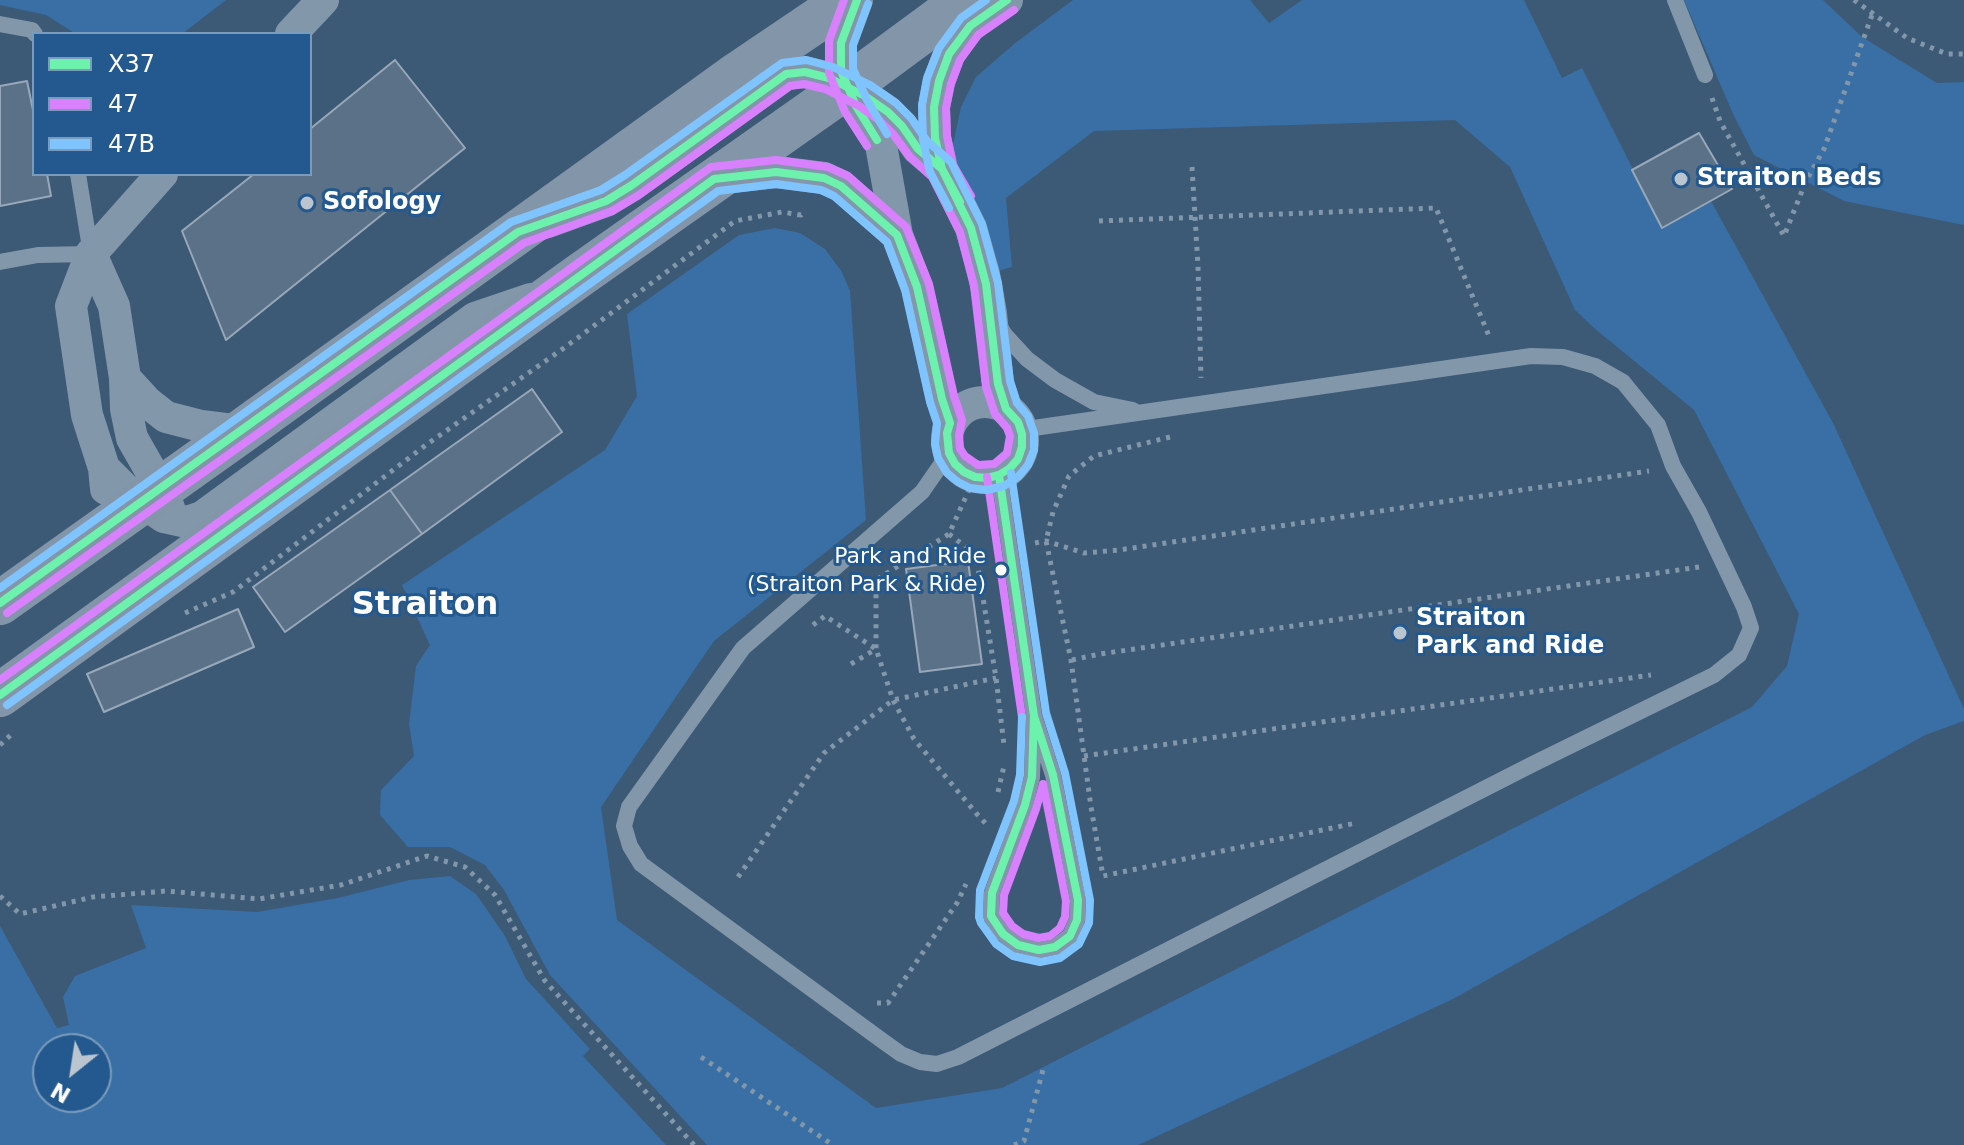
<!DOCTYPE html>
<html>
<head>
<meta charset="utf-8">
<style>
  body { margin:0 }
  #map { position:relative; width:1964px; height:1145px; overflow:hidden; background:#3c5976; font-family:"DejaVu Sans",sans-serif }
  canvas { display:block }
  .legend { position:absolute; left:32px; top:32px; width:280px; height:144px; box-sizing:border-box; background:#23598f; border:2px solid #7b9bbc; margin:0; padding:10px 14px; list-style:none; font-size:24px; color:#fff }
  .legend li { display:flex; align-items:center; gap:16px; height:40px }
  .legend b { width:40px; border:2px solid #7b9bbc }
  .north { position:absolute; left:32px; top:1033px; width:80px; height:80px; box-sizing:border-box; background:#23598f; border:2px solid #7b9bbc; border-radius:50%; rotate:210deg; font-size:22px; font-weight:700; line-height:32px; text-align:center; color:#fff }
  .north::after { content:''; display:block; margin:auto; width:28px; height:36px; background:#bbc5cf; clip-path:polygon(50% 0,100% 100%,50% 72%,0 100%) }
</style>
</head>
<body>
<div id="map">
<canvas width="1964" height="1145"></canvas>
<ul class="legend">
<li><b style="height:10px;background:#6df2ae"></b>X37</li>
<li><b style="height:10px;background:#d880ff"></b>47</li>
<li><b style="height:10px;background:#80c4ff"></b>47B</li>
</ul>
<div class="north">N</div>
</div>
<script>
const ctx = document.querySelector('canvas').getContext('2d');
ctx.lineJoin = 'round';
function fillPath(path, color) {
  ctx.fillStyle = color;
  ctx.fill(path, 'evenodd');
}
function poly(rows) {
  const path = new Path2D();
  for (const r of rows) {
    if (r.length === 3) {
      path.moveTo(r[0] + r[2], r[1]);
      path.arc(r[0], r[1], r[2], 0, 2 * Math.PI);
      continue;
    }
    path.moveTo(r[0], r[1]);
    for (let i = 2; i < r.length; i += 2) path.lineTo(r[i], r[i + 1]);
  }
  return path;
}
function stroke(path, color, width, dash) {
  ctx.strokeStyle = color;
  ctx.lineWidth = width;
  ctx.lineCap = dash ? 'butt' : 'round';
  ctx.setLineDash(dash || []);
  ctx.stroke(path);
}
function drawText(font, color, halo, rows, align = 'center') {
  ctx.font = font + ' "DejaVu Sans",sans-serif';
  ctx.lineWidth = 6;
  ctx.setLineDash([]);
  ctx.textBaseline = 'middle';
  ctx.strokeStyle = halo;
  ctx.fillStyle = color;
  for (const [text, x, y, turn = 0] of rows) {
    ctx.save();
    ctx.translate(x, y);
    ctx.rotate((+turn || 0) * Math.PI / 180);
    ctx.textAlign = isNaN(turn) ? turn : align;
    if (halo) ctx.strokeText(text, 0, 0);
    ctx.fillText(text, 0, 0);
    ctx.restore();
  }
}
const green = poly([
  [0,0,226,0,182,34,76,34,46,15,0,5],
  [1073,0,1250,0,1269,23,1302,0,1524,0,1562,78,1582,68,1662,227,1711,201,1833,423,1964,709,1964,721,1925,735,1453,999,1138,1145,707,1145,550,975,504,890,485,865,450,847,408,847,380,815,381,790,414,756,409,724,416,666,430,645,402,585,605,450,637,396,627,314,739,235,775,228,800,233,825,249,842,272,850,291,866,520,714,641,601,807,617,920,876,1108,1002,1088,1752,707,1787,666,1799,614,1694,410,1594,328,1575,310,1510,167,1455,120,1094,131,1006,198,1012,267,998,271,962,182,952,149,961,107,976,77,1014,44],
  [1684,0,1823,0,1862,37,1937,83,1964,82,1964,225,1844,201,1754,155,1734,116],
  [450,876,476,894,505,936,526,979,590,1049,583,1056,666,1145,0,1145,0,926,57,1028,69,1025,63,997,75,976,146,948,131,905,257,912,338,898,409,880],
  [48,1049,96,1049,96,1097,48,1097]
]);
const building = poly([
  [395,60,465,148,226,340,182,231,254,174,310,174,310,129,395,60],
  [27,81,34,115,34,174,47,174,51,196,0,206,0,86,27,81],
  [1699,133,1732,189,1662,228,1632,170,1699,133],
  [532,389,562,432,422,534,390,490,532,389],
  [390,490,422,534,285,632,253,587,390,490],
  [968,561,982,664,920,672,906,569,968,561],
  [238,609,254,647,104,712,87,674,238,609]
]);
const path = poly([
  [1854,0,1907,38,1947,54,1964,54],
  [1712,98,1720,121,1784,236,1806,181,1824,149,1872,15],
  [1192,167,1198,266,1201,378],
  [1099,221,1436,208,1489,336],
  [1170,437,1094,456,1069,476,1053,512,1046,541,1071,660,1091,807,1103,876,1356,823],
  [949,534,976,555,996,678,1004,745],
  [1035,543,1046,541,1084,553,1119,550,1649,471],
  [185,613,233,592,426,445,564,348,735,221,782,212,801,215,804,210],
  [813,625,825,616,876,649,893,700,914,739,976,813,989,827],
  [1072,660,1100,654,1699,567],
  [851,664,876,649,876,580,949,534,973,481],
  [0,745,14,732],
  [1084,756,1651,675],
  [998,792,1004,766],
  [738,877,824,753,893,700,996,678],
  [0,896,20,914,93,897,166,891,259,899,341,885,427,856,465,867,495,895,545,981,694,1145],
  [877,1003,888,1003,957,903,966,884],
  [701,1057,833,1145],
  [1014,1145,1024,1141,1044,1066]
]);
const lane = poly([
  [1675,0,1705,75],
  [0,24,32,30,35,34],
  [0,262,38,255,91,254,78,174],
  [999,325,1005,335,1027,359,1055,380,1094,402,1133,410],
  [949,453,922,492,743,648,629,807,624,826,630,846,641,864,880,1039,901,1054,920,1062,937,1064,958,1057,1533,764,1714,675,1739,655,1751,628,1744,607,1699,512,1673,466,1658,425,1623,382,1595,366,1563,357,1531,356,1020,430],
  [999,475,1034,716,1053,775,1078,900,1077,920,1070,936,1055,947,1039,950,1018,945,1003,934,991,916,992,893,1025,805,1032,777,1034,716]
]);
const street = poly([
  [857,0,841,43,841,71,856,106,881,145,897,235,917,287,942,399,950,423],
  [291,34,323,0],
  [721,178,776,172,824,178,841,186,897,235],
  [548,222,606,201,632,185,786,74,805,72,829,78,865,96,888,112,902,126,918,149,942,169],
  [91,254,114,306,125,378,126,409,132,438,161,489,169,508],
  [125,378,147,402,166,417,201,426,242,431],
  [985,440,38],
  [1006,409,998,384,991,313,984,274,971,228,942,169,935,138,934,107,939,81,949,54,970,26,1007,0],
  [104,468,128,492,164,517,187,522,202,517,475,318,531,299],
  [106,489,104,468,87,415,71,306,91,254,162,174]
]);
const primary = poly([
  [0,603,242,431,733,77,847,0],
  [0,695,580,275,847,87,965,0]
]);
const bus1 = poly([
  [857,0,841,43,841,71,856,106,877,140],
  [960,202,942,169,935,138,934,107,939,81,949,54,970,26,1007,0],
  [999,475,1034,716],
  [0,603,518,232,606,201,632,185,786,74,805,72,829,78,865,96,888,112,902,126,918,149,942,169,971,228,986,284,998,384,1006,409,1018,422,1022,434,1022,447,1018,459,1010,468,999,475,987,478,975,477,964,472,955,464,949,453,947,433,950,423,942,399,917,287,897,235,841,186,824,178,776,172,714,179,0,695],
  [1034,716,1053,775,1078,900,1077,920,1070,936,1055,947,1039,950,1018,945,1003,934,991,916,992,893,1025,805,1032,777,1034,716]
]);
const bus2 = poly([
  [844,0,829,41,829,73,845,112,867,146],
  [971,196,953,165,947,136,946,108,951,84,960,60,978,35,1014,10],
  [987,477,1022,717],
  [0,680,711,167,776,160,828,167,848,176,906,227,929,284,954,396,962,420,959,435,960,449,965,456,978,465,994,464,1007,453,1010,436,1007,428,995,414,986,387,974,286,960,232,932,177,910,157,893,134,880,121,859,106,825,89,804,84,790,86,639,195,612,211,524,243,7,613],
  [1043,784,1066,901,1065,917,1060,928,1050,936,1039,938,1023,934,1012,926,1003,913,1004,895,1036,809,1043,784]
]);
const bus3 = poly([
  [868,4,853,45,853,69,867,100,887,134],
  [949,208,930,172,923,140,922,105,927,78,939,48,961,18,986,0],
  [1011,473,1046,713,1065,773,1090,900,1089,923,1079,944,1060,958,1040,962,1013,956,996,944,981,923,979,917,980,890,1014,801,1020,775,1022,717],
  [0,588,511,222,601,190,625,175,782,63,806,60,833,67,870,85,896,103,911,118,927,141,951,162,982,224,998,283,1010,381,1017,403,1028,416,1034,433,1034,450,1028,465,1018,477,1004,486,987,490,970,488,958,482,947,473,938,458,935,444,937,423,930,402,905,290,887,242,834,196,821,190,776,184,718,191,7,705]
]);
const markers = [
  [1681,179,8,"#bbc5cf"],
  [307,203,8,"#bbc5cf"],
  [1001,570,7,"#fff"],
  [1400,633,8,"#bbc5cf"]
];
const busNames = [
  ["Park and Ride",986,557],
  ["(Straiton Park & Ride)",986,585]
];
const poiNames = [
  ["Straiton Beds",1697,179],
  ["Sofology",323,203],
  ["Straiton",1416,619],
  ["Park and Ride",1416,647]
];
const districtNames = [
  ["Straiton",425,606]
];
fillPath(green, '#396fa5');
fillPath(building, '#5a7188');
stroke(building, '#98a8b9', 2);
stroke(path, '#8397aa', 5, [4, 6]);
stroke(lane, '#8397aa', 16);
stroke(street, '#8397aa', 32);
stroke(primary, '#8395a9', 44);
stroke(bus1, '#6df2ae', 8);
stroke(bus2, '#d880ff', 8);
stroke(bus3, '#80c4ff', 8);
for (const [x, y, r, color] of markers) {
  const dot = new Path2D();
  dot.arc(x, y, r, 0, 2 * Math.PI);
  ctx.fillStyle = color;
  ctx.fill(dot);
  stroke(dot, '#23598f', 3);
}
drawText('22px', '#fff', '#23598f', busNames, 'right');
drawText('bold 24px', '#fff', '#23598f', poiNames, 'left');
drawText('bold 32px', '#fff', '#23598f', districtNames);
</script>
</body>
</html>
